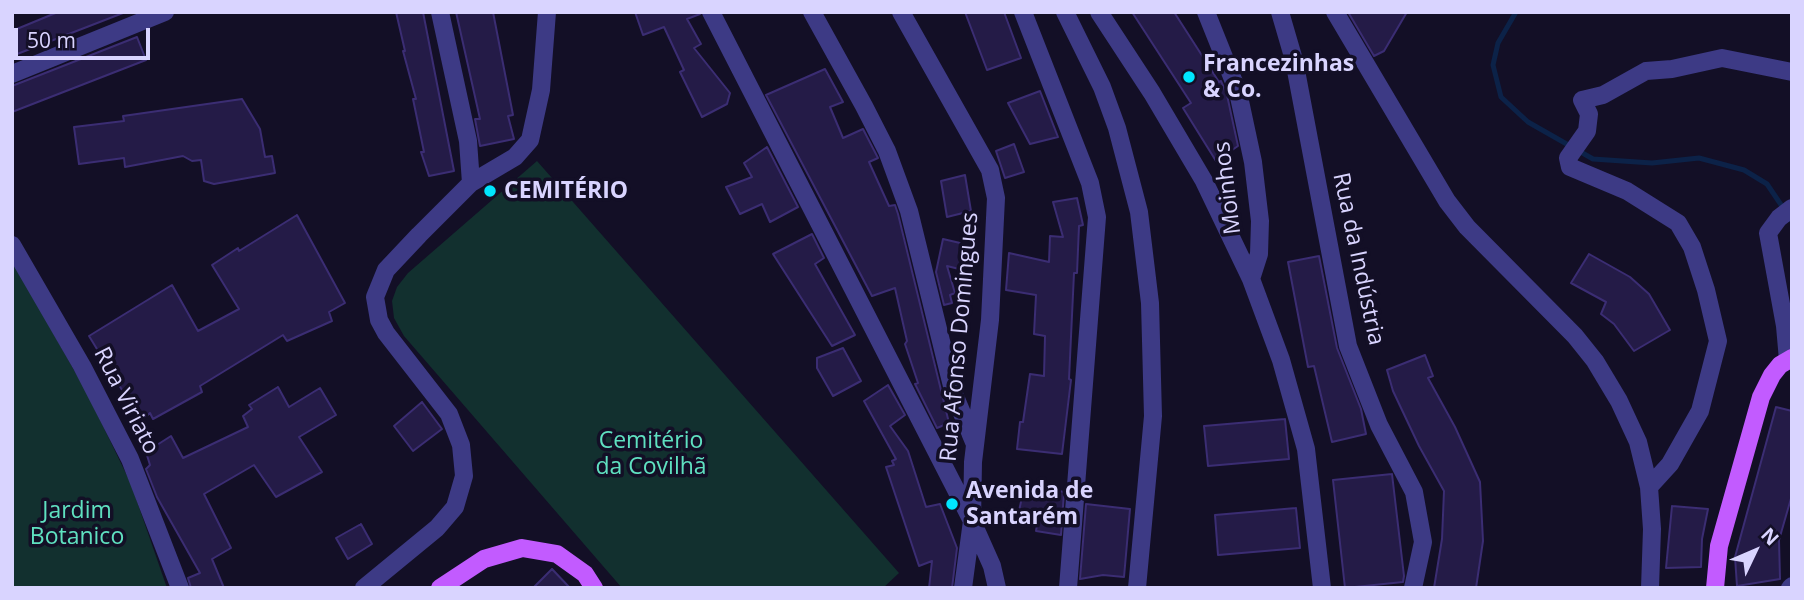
<!DOCTYPE html>
<html>
<head>
<meta charset="utf-8">
<style>
  body { margin:0 }
  #map { position:relative; width:1804px; height:600px; overflow:hidden; background:#130f26; font-family:"Open Sans",sans-serif }
  canvas { display:block }
  .frame { position:absolute; inset:0; border:14px solid #d9d4ff; pointer-events:none }
  .north { position:absolute; left:1720px; top:516px; width:70px; height:70px; -webkit-text-stroke:5px #130f26; paint-order:stroke; rotate:46deg; font-size:19px; font-weight:700; line-height:28px; text-align:center; color:#d9d4ff }
  .north::after { content:''; display:block; margin:auto; width:24px; height:32px; background:#d9d4ff; clip-path:polygon(50% 0,100% 100%,50% 72%,0 100%) }
  .scale { position:absolute; left:14px; top:28px; width:136px; height:32px; box-sizing:border-box; border:4px solid #d9d4ff; border-top:0; padding-left:9px; font-size:21px; line-height:24px; white-space:nowrap; color:#d9d4ff; -webkit-text-stroke:5px #130f26; paint-order:stroke }
</style>
</head>
<body>
<div id="map">
<canvas width="1804" height="600"></canvas>
<div class="frame"></div>
<div class="north">N</div>
<div class="scale">50 m</div>
</div>
<script>
const ctx = document.querySelector('canvas').getContext('2d');
ctx.lineJoin = 'round';
function fillPath(path, color) {
  ctx.fillStyle = color;
  ctx.fill(path, 'evenodd');
}
function poly(rows) {
  const path = new Path2D();
  for (const r of rows) {
    path.moveTo(r[0], r[1]);
    for (let i = 2; i < r.length; i += 2) path.lineTo(r[i], r[i + 1]);
  }
  return path;
}
function stroke(path, color, width, dash) {
  ctx.strokeStyle = color;
  ctx.lineWidth = width;
  ctx.lineCap = dash ? 'butt' : 'round';
  ctx.setLineDash(dash || []);
  ctx.stroke(path);
}
function drawText(font, color, halo, rows, align = 'center') {
  ctx.font = font + ' "Open Sans",sans-serif';
  ctx.lineWidth = 7;
  ctx.setLineDash([]);
  ctx.textBaseline = 'middle';
  ctx.strokeStyle = halo;
  ctx.fillStyle = color;
  for (const [text, x, y, turn = 0] of rows) {
    ctx.save();
    ctx.translate(x, y);
    ctx.rotate((+turn || 0) * Math.PI / 180);
    ctx.textAlign = isNaN(turn) ? turn : align;
    if (halo) ctx.strokeText(text, 0, 0);
    ctx.fillText(text, 0, 0);
    ctx.restore();
  }
}
const green = poly([
  [537,161,899,573,883,588,622,588,404,336,394,318,392,301,397,287,408,273],
  [12,260,88,395,131,484,167,588,16,588,12,585]
]);
const stream = poly([
  [1516,12,1498,43,1493,65,1501,97,1528,122,1593,159,1652,163,1699,158,1744,170,1767,184,1792,221]
]);
const building = poly([
  [58,12,122,12,123,13,12,56,12,31,58,12],
  [396,12,423,12,454,171,429,176,421,152,424,152,413,99,416,99,403,51,405,51,396,12],
  [456,12,493,12,513,115,508,116,514,139,480,146,475,119,480,119,456,12],
  [635,12,700,12,700,14,687,19,701,44,694,48,730,93,727,104,702,117,680,72,684,70,664,27,643,35,635,12],
  [965,12,1004,12,1021,58,987,70,965,12],
  [1132,12,1174,12,1219,82,1221,81,1227,95,1238,146,1216,161,1183,108,1191,103,1132,12],
  [1348,12,1407,12,1384,51,1374,56,1348,12],
  [137,37,146,60,12,112,12,86,137,37],
  [825,69,843,102,830,107,843,138,863,129,878,158,869,162,889,206,895,205,898,214,949,423,937,428,915,384,918,383,905,344,907,341,895,288,872,296,766,95,825,69],
  [1040,91,1058,137,1030,144,1008,103,1040,91],
  [242,99,260,129,265,157,272,156,275,173,214,184,204,181,201,160,192,161,183,156,125,167,124,158,79,164,74,127,124,121,123,116,242,99],
  [1014,144,1024,172,1005,178,996,151,1014,144],
  [767,147,798,207,770,222,762,204,740,214,726,187,752,177,744,163,767,147],
  [965,175,971,211,947,217,941,181,965,175],
  [1077,198,1083,225,1079,226,1077,273,1074,273,1069,379,1071,380,1062,454,1017,449,1020,422,1023,422,1030,374,1044,376,1045,336,1034,334,1036,295,1006,290,1009,253,1049,262,1050,236,1063,237,1053,202,1077,198],
  [297,215,345,303,329,312,332,321,287,341,283,335,200,386,202,392,153,419,150,413,141,421,89,336,172,285,198,331,239,309,212,265,238,248,239,251,297,215],
  [812,234,824,258,815,264,855,335,832,346,773,254,812,234],
  [943,239,973,246,967,271,947,266,955,293,950,295,952,303,944,305,936,272,943,239],
  [1589,254,1630,277,1649,294,1670,330,1634,351,1614,324,1601,314,1606,302,1571,283,1589,254],
  [1319,256,1337,348,1361,409,1366,434,1332,442,1314,366,1308,367,1288,262,1319,256],
  [843,348,861,381,833,396,817,368,817,358,843,348],
  [1425,355,1433,376,1428,378,1455,427,1480,482,1483,541,1476,588,1434,588,1442,539,1444,491,1419,446,1393,391,1387,370,1425,355],
  [888,385,905,415,890,426,908,451,926,507,940,504,957,548,952,588,929,588,932,561,919,566,886,467,894,465,892,461,896,459,864,401,888,385],
  [278,387,289,407,320,388,336,415,299,437,322,472,276,497,254,465,204,494,231,548,212,559,224,588,191,588,188,578,200,573,157,497,146,469,150,465,146,452,171,436,183,458,248,427,243,416,252,409,249,405,278,387],
  [422,402,442,429,413,451,394,426,422,402],
  [1776,407,1792,411,1792,495,1779,540,1780,579,1737,586,1735,557,1776,407],
  [1285,419,1289,459,1208,466,1204,426,1285,419],
  [1392,474,1404,576,1403,582,1345,588,1333,480,1392,474],
  [1035,486,1064,492,1061,535,1036,531,1038,519,1018,515,1023,493,1033,495,1035,486],
  [1086,504,1130,509,1124,577,1103,575,1080,579,1086,504],
  [1672,506,1708,509,1702,539,1701,567,1666,568,1672,506],
  [1296,508,1300,548,1218,555,1215,515,1296,508],
  [361,524,372,544,348,559,336,538,361,524],
  [552,569,570,588,533,588,552,569]
]);
const minor = poly([
  [440,12,468,141,471,183],
  [711,12,972,521,992,566,997,588],
  [812,12,864,106,887,151,909,211,954,394,974,442],
  [901,12,990,170,996,198,990,320,973,462,972,521,963,588],
  [1023,12,1090,183,1097,217,1068,588],
  [1065,12,1102,87,1117,128,1139,212,1150,303,1153,416,1137,588],
  [1099,12,1152,93,1204,181,1251,279,1281,360,1306,449,1322,588],
  [1206,12,1238,92,1253,162,1260,221,1259,254,1251,279],
  [1280,12,1294,60,1348,346,1379,425,1414,492,1423,542,1413,588],
  [1335,12,1447,201,1467,227,1575,336,1595,361,1619,401,1638,442,1649,487,1652,529,1650,588],
  [12,74,165,12],
  [12,245,82,366,130,459,180,588],
  [1788,360,1785,326,1768,233,1779,218,1792,208],
  [1649,487,1670,464,1700,411,1718,341,1706,290,1692,247,1678,223,1627,191,1570,167,1568,158,1587,131,1589,114,1582,100,1603,95,1646,71,1672,69,1722,58,1792,72],
  [364,588,437,528,455,507,464,476,461,445,449,414,386,333,379,320,375,297,386,270,419,235,471,183,515,157,530,140,541,90,547,12],
  [1790,588,1792,586]
]);
const major = poly([
  [440,588,484,559,522,548,557,554,585,574,594,588],
  [1715,588,1719,546,1761,397,1772,375,1780,365,1792,358]
]);
const markers = [
  [1189,77,7,"#00e5ff"],
  [490,191,7,"#00e5ff"],
  [952,504,7,"#00e5ff"]
];
const poiNames = [
  ["Francezinhas",1203,64],
  ["& Co.",1203,90],
  ["CEMITÉRIO",504,191],
  ["Avenida de",966,491],
  ["Santarém",966,517]
];
const streetNames = [
  ["Moinhos",1228,188,-97],
  ["Rua da Indústria",1358,259,78],
  ["Rua Afonso Domingues",960,337,-85],
  ["Rua Viriato",126,401,63]
];
const parkNames = [
  ["Cemitério",651,441],
  ["da Covilhã",651,467],
  ["Jardim",77,511],
  ["Botanico",77,537]
];
fillPath(green, '#12302f');
stroke(stream, '#0c2248', 5);
fillPath(building, '#241b47');
stroke(building, '#3b2d73', 2);
stroke(minor, '#3d3a85', 18);
stroke(major, '#c25bff', 18);
for (const [x, y, r, color] of markers) {
  const dot = new Path2D();
  dot.arc(x, y, r, 0, 2 * Math.PI);
  ctx.fillStyle = color;
  ctx.fill(dot);
  stroke(dot, '#130f26', 2.5);
}
drawText('bold 23px', '#d9d4ff', '#130f26', poiNames, 'left');
drawText('23px', '#d9d4ff', '#130f26', streetNames);
drawText('23px', '#5fe0c0', '#130f26', parkNames);
</script>
</body>
</html>
